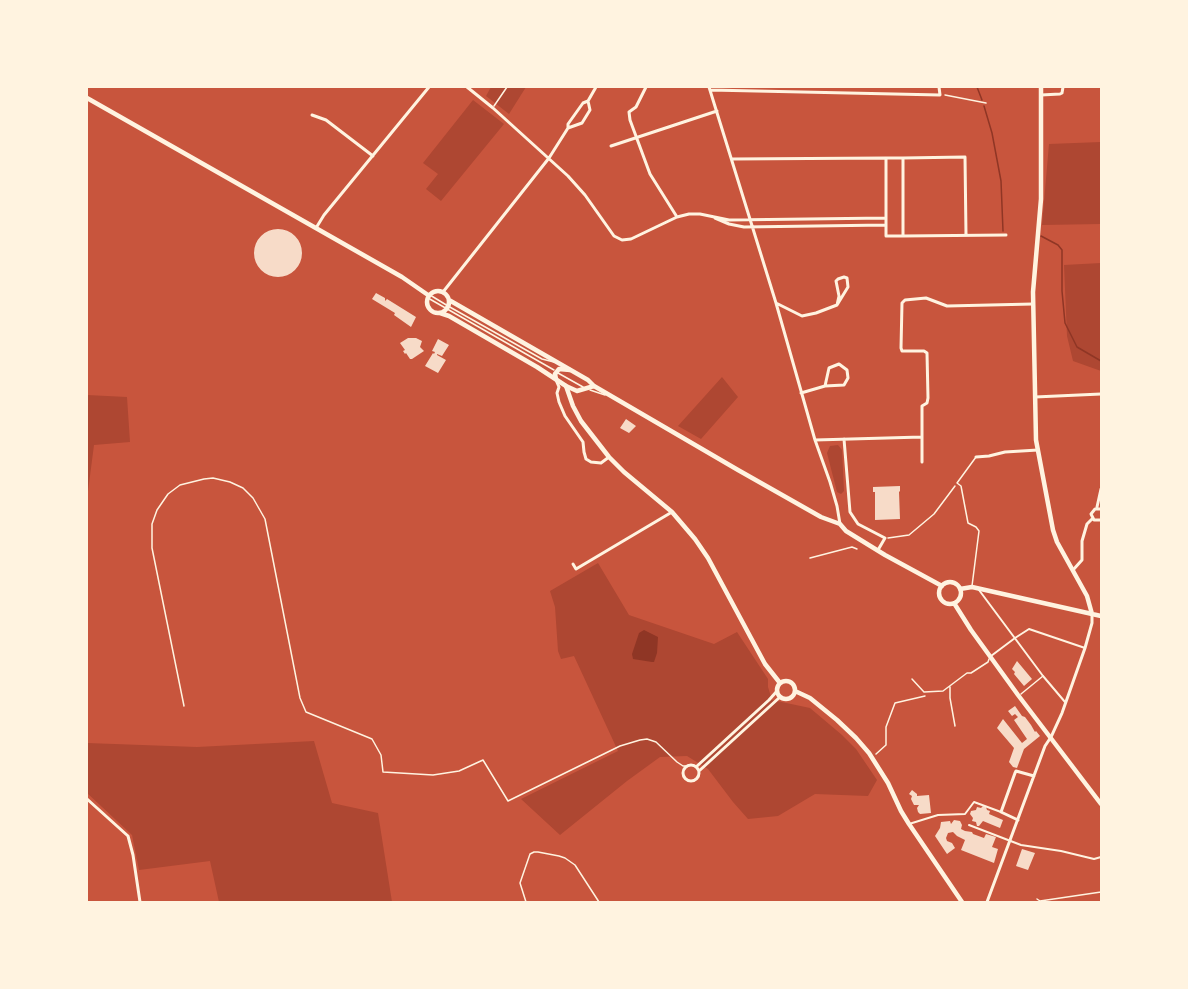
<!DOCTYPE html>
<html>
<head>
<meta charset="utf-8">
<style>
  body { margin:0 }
  #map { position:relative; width:1188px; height:989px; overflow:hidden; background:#c8553d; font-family:Roboto,sans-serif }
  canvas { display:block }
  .frame { position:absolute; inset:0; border:88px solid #fff3e0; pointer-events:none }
</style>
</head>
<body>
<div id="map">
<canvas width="1188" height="989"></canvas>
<div class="frame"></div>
</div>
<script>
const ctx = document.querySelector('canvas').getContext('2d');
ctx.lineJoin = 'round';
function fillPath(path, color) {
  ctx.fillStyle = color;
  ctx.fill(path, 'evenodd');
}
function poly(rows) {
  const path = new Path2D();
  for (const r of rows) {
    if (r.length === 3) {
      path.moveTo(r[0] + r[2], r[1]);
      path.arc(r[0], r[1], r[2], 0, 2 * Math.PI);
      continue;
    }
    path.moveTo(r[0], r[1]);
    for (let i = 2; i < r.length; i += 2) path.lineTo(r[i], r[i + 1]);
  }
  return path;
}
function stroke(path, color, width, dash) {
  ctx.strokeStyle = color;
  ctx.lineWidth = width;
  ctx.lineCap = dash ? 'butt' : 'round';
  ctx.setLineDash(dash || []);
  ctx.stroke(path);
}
const green = poly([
  [491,87,526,87,509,114,486,96],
  [473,100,504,124,441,201,426,189,438,174,423,163],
  [1101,142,1101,224,1042,225,1049,144],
  [1101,263,1101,371,1073,361,1067,336,1064,265],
  [722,377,738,397,701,439,678,426],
  [87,395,127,397,130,442,94,445,87,499],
  [838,445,842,450,844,491,841,494,837,492,827,453,830,446],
  [598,563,629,615,714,644,737,632,768,679,768,687,772,700,810,708,842,735,856,749,877,780,868,796,815,794,778,816,748,819,733,802,708,769,687,756,660,757,627,781,560,835,521,799,618,751,574,656,561,659,558,651,555,607,550,591],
  [314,741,332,803,378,813,392,902,219,902,210,861,139,870,132,835,87,793,87,743,197,747]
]);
const water = poly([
  [644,630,658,637,657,653,654,662,652,662,633,659,632,654,639,633]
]);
const stream = poly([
  [977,87,982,100],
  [984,106,992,133,1001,181,1003,231],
  [1041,236,1058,245,1062,250,1062,291,1065,323,1077,347,1101,361]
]);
const building = poly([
  [278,253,24],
  [376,293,385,298,385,301,387,299,416,317,411,327,394,315,395,313,372,299],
  [408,338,416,338,422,341,420,347,424,351,412,359,410,359,406,353,405,354,403,351,405,350,400,343],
  [438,339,449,345,442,356,437,354,437,355,446,360,438,373,425,366,433,353,434,354,435,352,432,351],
  [626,419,636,426,629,433,620,428],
  [900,486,900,491,899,492,900,519,875,520,875,492,873,492,873,487],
  [1017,661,1032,679,1024,686,1014,674,1015,672,1012,669],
  [1015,706,1022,716,1025,717,1031,725,1035,732,1036,731,1040,736,1024,749,1017,768,1013,767,1009,762,1014,748,997,728,1003,719,1022,743,1027,739,1014,720,1018,717,1015,714,1012,716,1008,711],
  [912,790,917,794,917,796,929,795,931,813,920,814,918,812,917,808,919,805,914,805,911,799,912,796,909,794],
  [983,806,986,807,987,810,990,811,989,814,1003,820,1000,828,983,821,979,826,977,826,976,822,972,821,973,818,970,814,971,811,976,810,977,807,981,808],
  [954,820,960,821,962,825,961,829,965,831,972,832,973,834,984,838,986,834,996,837,992,847,998,849,994,863,961,850,965,840,957,836,953,832,948,833,946,838,947,841,952,843,955,848,947,854,935,836,940,828,941,822,950,821,951,824],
  [1022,849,1035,853,1028,870,1016,866]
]);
const path = poly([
  [945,95,986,103],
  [888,538,909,535,934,514,955,486],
  [876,754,886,745,886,727,895,703,925,696],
  [1037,899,1040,901,1101,892]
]);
const service = poly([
  [494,106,507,87],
  [430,295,448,306,542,359,554,362],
  [428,298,554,370],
  [558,373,583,387],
  [590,390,605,395],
  [810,558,852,547,857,549],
  [972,586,979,531,976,527,968,523,961,486,957,483,976,457],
  [912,679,924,692,943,691,967,673,971,673,988,662,989,659],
  [950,687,950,698,955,726],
  [1021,694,1043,676],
  [184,706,152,548,152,524,157,510,168,494,180,485,204,479,213,478,230,482,243,488,253,498,265,519,300,698,306,712,372,739,381,755,383,772,433,775,459,771,483,760,508,801,620,746,640,740,647,739,656,742,677,762,683,766,687,766],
  [526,902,520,883,530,854,534,852,538,852,559,856,565,858,575,865,599,902]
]);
const pedestrian = poly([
  [979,590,1043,676,1065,702],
  [991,656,1015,638,1029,629,1085,648],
  [909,824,938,815,965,814,974,802,1001,812],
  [969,825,1021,845,1061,851,1094,859,1101,857]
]);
const minor = poly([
  [467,87,493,108,568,176,585,195,614,236,622,240,631,239,677,217,689,214,700,214,729,220,886,218],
  [646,87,636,107,629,112,630,120,650,174,677,217],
  [709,87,776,303,815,440,830,482,837,506,840,524],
  [710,90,940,95,939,87],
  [1041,95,1060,94,1062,93,1063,87],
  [312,115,326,120,373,156],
  [568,128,582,123,590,110,588,101],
  [611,146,717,111],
  [886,158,903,158,903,236,886,236,886,158],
  [903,158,965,157,966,235],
  [732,159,886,158],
  [715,218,729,224,744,227,886,225],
  [316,228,324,215,429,87],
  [903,236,1006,235],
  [443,292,549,158,568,128,568,124,583,103,588,101,596,87],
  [776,303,802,316,816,313,837,305,848,287,847,278,844,277,838,279,836,281,839,296,837,305],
  [556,380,559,387,557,393,559,402,565,416,583,442,584,452,586,459,591,462,601,463,609,457],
  [801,393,825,386,844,385,848,378,847,370,839,364,829,368,825,386],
  [1035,397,1101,394],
  [922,437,922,462],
  [844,439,850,512,858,524,885,538,878,550],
  [815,440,922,437,922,406,927,403,928,398,927,353,924,351,902,351,901,348,902,303,905,300,926,298,947,306,1033,304],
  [976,457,989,456,1005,452,1038,450],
  [1097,507,1101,489],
  [1101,509,1095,509,1091,514,1094,520,1101,520],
  [573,564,576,569,672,512],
  [1073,570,1082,560,1082,541,1087,524,1092,519],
  [691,773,8],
  [696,767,769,700,777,691],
  [699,771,780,697],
  [87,799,128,836,133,855,140,902],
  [1018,820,1001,812,1015,773,1016,771,1034,776],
  [987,902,1045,746,1051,737,1062,713,1085,648,1092,623,1092,614]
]);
const tertiary = poly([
  [1041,87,1041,199,1033,292,1036,440,1053,530,1057,542,1087,596,1092,614],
  [556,379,555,374,559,369,570,370],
  [566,386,573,406,581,421,609,457,624,472,672,512,695,539,708,558,765,664,780,683],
  [960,589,972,587,1101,616],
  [786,690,9],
  [795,691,810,698,837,720,856,738,869,753,888,783,901,811,909,824,962,902]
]);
const secondary = poly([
  [87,98,402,277,428,295],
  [438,302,11],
  [449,300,588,380,594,386,738,470,821,517,840,524,846,531,885,555,942,586],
  [440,313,449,316,537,367,566,386,577,391,594,386],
  [950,593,11],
  [954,603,971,630,1018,695,1101,804]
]);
fillPath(green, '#ae4732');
fillPath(water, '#8f3625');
stroke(stream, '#8f3625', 1.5);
fillPath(building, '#f7dbc8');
stroke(path, '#fff3e0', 1.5);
stroke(service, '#fff3e0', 1.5);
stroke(pedestrian, '#fff3e0', 2);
stroke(minor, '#fff3e0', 3);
stroke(tertiary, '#fff3e0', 4.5);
stroke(secondary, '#fff3e0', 4.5);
</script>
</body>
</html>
